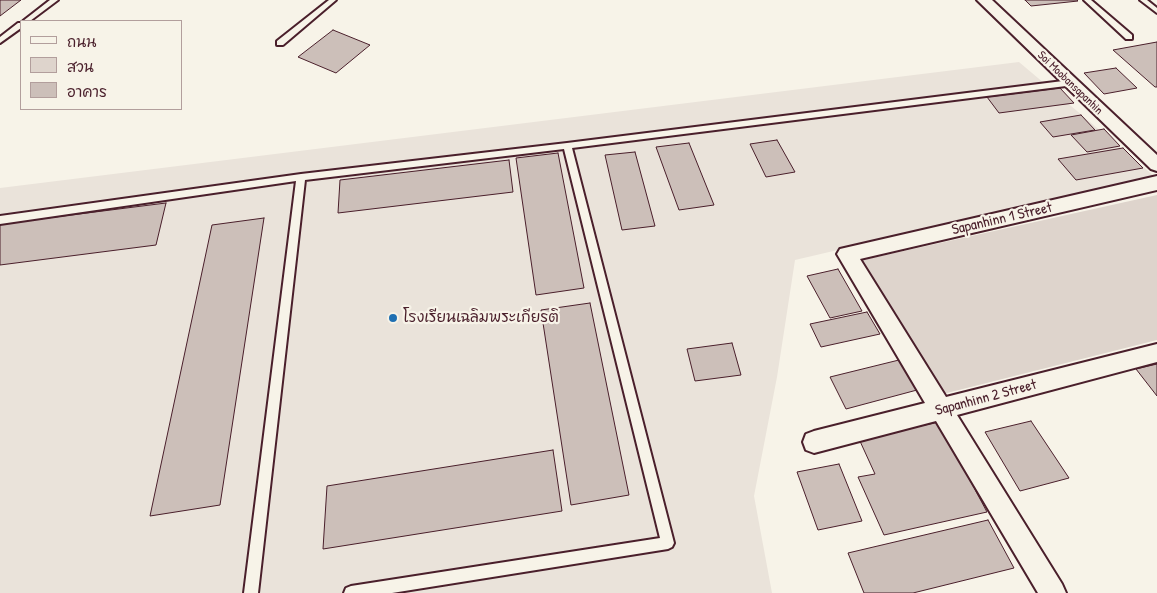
<!DOCTYPE html>
<html>
<head>
<meta charset="utf-8">
<style>
  body { margin:0 }
  #map { position:relative; width:1157px; height:593px; overflow:hidden; background:#f7f3e8; font-family:"Patrick Hand","Playpen Sans Thai",sans-serif }
  canvas { display:block }
  .legend { position:absolute; left:20px; top:20px; width:162px; height:90px; box-sizing:border-box; background:#f7f3e8; border:1px solid #b29e9c; margin:0; padding:6px 9px; list-style:none; font-size:15px; color:#4a1f2b }
  .legend li { display:flex; align-items:center; gap:10px; height:25px }
  .legend b { width:25px; border:1px solid #b29e9c }
</style>
</head>
<body>
<div id="map">
<canvas width="1157" height="593"></canvas>
<ul class="legend">
<li><b style="height:6px;background:#f7f3e8"></b>ถนน</li>
<li><b style="height:14px;background:#ded4cc"></b>สวน</li>
<li><b style="height:14px;background:#ccbfb9"></b>อาคาร</li>
</ul>
</div>
<script>
const ctx = document.querySelector('canvas').getContext('2d');
ctx.lineJoin = 'round';
function fillPath(path, color) {
  ctx.fillStyle = color;
  ctx.fill(path, 'evenodd');
}
function poly(rows) {
  const path = new Path2D();
  for (const r of rows) {
    path.moveTo(r[0], r[1]);
    for (let i = 2; i < r.length; i += 2) path.lineTo(r[i], r[i + 1]);
  }
  return path;
}
function stroke(path, color, width, dash) {
  ctx.strokeStyle = color;
  ctx.lineWidth = width;
  ctx.lineCap = dash ? 'butt' : 'round';
  ctx.setLineDash(dash || []);
  ctx.stroke(path);
}
function drawText(font, color, halo, rows, align = 'center') {
  ctx.font = font + ' "Patrick Hand","Playpen Sans Thai",sans-serif';
  ctx.lineWidth = 4.5;
  ctx.setLineDash([]);
  ctx.textBaseline = 'middle';
  ctx.strokeStyle = halo;
  ctx.fillStyle = color;
  for (const [text, x, y, turn = 0] of rows) {
    ctx.save();
    ctx.translate(x, y);
    ctx.rotate((+turn || 0) * Math.PI / 180);
    ctx.textAlign = isNaN(turn) ? turn : align;
    if (halo) ctx.strokeText(text, 0, 0);
    ctx.fillText(text, 0, 0);
    ctx.restore();
  }
}
const built = poly([
  [1019,62,1154,176,795,260,777,377,754,496,772,593,0,593,0,188]
]);
const green = poly([
  [1157,195,1157,340,943,394,863,260]
]);
const building = poly([
  [0,0,21,0,0,16,0,0],
  [1025,0,1077,0,1078,1,1031,6,1025,0],
  [333,30,370,45,336,73,298,57,333,30],
  [1157,42,1157,87,1155,87,1113,50,1157,42],
  [1116,68,1137,88,1104,94,1084,73,1116,68],
  [1060,88,1074,103,999,113,987,97,1060,88],
  [1081,115,1095,130,1053,137,1040,122,1081,115],
  [1104,129,1120,146,1087,152,1071,135,1104,129],
  [777,140,795,172,766,177,750,144,777,140],
  [689,143,714,205,679,210,656,147,689,143],
  [1123,148,1143,168,1076,180,1058,159,1123,148],
  [635,152,655,226,622,230,605,155,635,152],
  [558,153,584,288,536,295,516,158,558,153],
  [509,160,513,192,338,213,340,180,509,160],
  [166,203,156,245,0,265,0,224,166,203],
  [264,218,220,505,150,516,212,225,264,218],
  [838,269,862,311,830,318,807,276,838,269],
  [590,303,629,495,571,505,541,310,590,303],
  [867,312,880,334,821,347,810,324,867,312],
  [732,343,741,375,695,381,687,349,732,343],
  [899,360,917,390,846,409,830,377,899,360],
  [1157,364,1157,396,1136,369,1157,364],
  [1031,421,1069,478,1020,491,985,432,1031,421],
  [939,422,987,512,884,535,858,477,875,474,859,439,939,422],
  [553,450,562,511,323,549,327,486,553,450],
  [839,464,862,521,818,530,797,472,839,464],
  [988,520,1014,568,913,593,864,593,848,553,988,520]
]);
const service = poly([
  [50,0,58,0,30,21,23,21,50,0],
  [329,0,336,0,283,45,277,45,277,41,329,0],
  [1084,0,1091,0,1132,35,1132,39,1126,39,1084,0],
  [1140,0,1147,0,1157,8,1157,13,1140,0],
  [18,23,21,23,21,28,0,43,0,37,18,23],
  [1071,80,1074,81,1074,85,572,148,674,543,672,547,668,549,392,593,344,593,346,588,351,586,660,538,564,149,305,180,258,593,244,593,296,181,0,224,0,216,301,174,567,143,1071,80]
]);
const minor = poly([
  [977,0,992,0,1157,155,1157,171,1151,169,977,0],
  [1157,176,1157,190,860,259,946,397,1157,344,1157,362,957,415,1062,584,1066,593,1038,593,936,421,814,453,806,450,803,442,806,434,814,431,925,403,840,259,837,254,840,249,1157,176]
]);
const markers = [
  [393,318,5,"#1f6fb2"]
];
const farStreetnames = [
  ["Soi Moobansapanhin",1070,83,44]
];
const streetNames = [
  ["Sapanhinn 1 Street",1002,219,-13],
  ["Sapanhinn 2 Street",986,398,-15]
];
const poiNames = [
  ["โรงเรียนเฉลิมพระเกียรติ",403,318]
];
fillPath(built, '#eae3da');
fillPath(green, '#ded4cc');
fillPath(building, '#ccbfb9');
stroke(building, '#4a1f2b', 1);
stroke(service, '#4a1f2b', 4);
stroke(minor, '#4a1f2b', 4);
fillPath(service, '#f7f3e8');
fillPath(minor, '#f7f3e8');
for (const [x, y, r, color] of markers) {
  const dot = new Path2D();
  dot.arc(x, y, r, 0, 2 * Math.PI);
  ctx.fillStyle = color;
  ctx.fill(dot);
  stroke(dot, '#f7f3e8', 2);
}
drawText('12px', '#4a1f2b', '#f7f3e8', farStreetnames);
drawText('15px', '#4a1f2b', '#f7f3e8', streetNames);
drawText('15px', '#4a1f2b', '#f7f3e8', poiNames, 'left');
</script>
</body>
</html>
